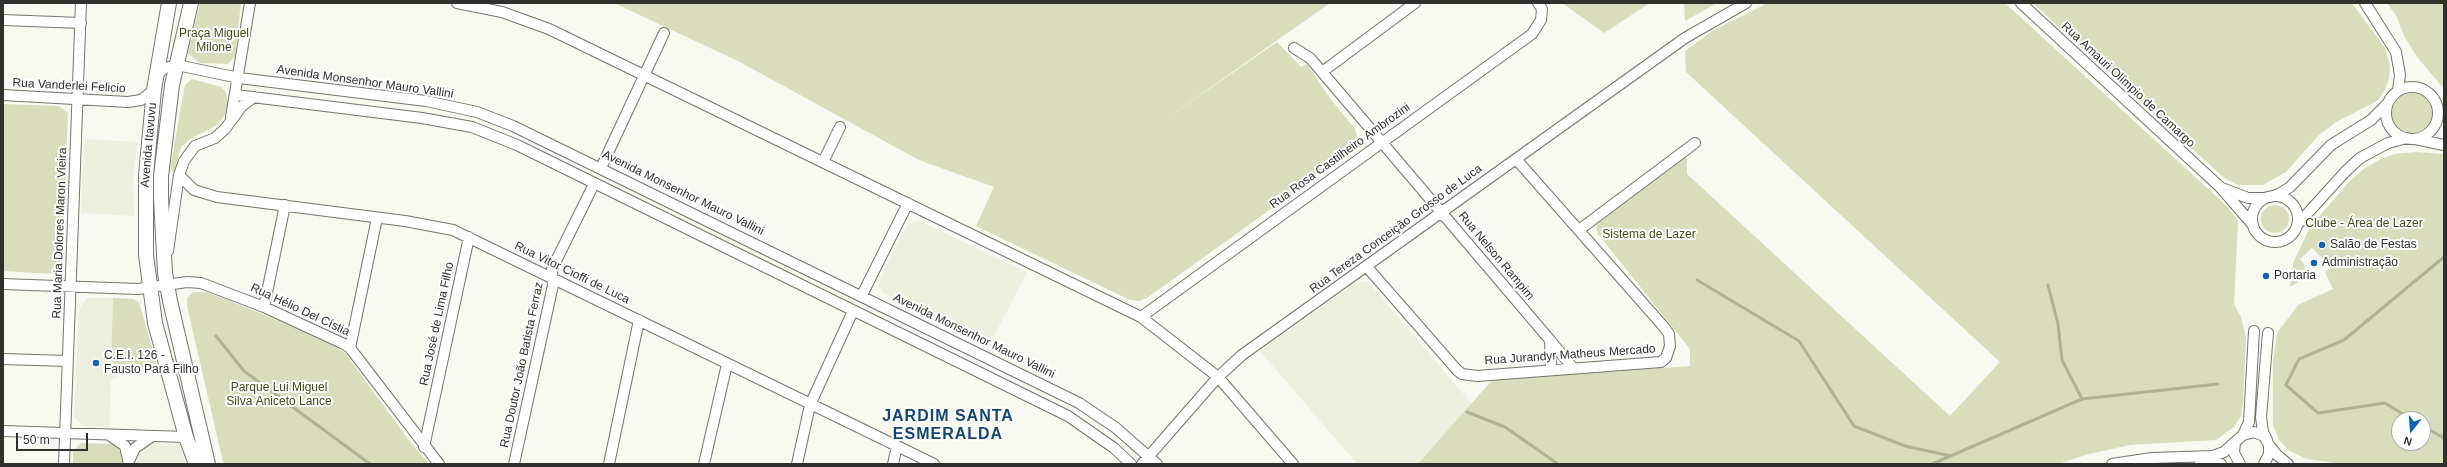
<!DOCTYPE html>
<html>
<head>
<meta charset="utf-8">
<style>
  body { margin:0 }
  #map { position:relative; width:2447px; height:467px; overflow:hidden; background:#f8f9f0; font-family:Helvetica,sans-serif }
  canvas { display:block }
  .frame { position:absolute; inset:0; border:4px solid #30302d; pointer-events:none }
  .north { position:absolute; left:2391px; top:411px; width:40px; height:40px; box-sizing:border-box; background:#fff; border:1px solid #acacab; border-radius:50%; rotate:197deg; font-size:11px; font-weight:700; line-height:16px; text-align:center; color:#30302d }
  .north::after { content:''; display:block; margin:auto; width:14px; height:18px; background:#1064b2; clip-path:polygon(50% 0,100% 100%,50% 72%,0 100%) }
  .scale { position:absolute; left:16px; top:433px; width:72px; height:18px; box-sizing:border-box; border:2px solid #30302d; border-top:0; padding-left:5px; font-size:12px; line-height:14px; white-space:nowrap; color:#30302d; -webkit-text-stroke:3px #fff; paint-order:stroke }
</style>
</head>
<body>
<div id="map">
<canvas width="2447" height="467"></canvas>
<div class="frame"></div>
<div class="north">N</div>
<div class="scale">50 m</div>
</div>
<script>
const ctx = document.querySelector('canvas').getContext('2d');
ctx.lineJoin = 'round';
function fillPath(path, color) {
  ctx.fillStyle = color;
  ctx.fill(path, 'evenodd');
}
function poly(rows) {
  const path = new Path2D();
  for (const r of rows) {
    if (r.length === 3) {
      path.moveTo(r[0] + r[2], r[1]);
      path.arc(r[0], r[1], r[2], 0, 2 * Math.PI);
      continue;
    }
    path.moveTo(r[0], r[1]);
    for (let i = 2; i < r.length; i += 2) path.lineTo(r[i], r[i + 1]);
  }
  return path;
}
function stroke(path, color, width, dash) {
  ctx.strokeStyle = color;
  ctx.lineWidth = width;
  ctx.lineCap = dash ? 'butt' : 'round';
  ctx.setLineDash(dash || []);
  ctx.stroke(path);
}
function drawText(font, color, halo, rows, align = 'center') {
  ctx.font = font + ' Helvetica,sans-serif';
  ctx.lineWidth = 4;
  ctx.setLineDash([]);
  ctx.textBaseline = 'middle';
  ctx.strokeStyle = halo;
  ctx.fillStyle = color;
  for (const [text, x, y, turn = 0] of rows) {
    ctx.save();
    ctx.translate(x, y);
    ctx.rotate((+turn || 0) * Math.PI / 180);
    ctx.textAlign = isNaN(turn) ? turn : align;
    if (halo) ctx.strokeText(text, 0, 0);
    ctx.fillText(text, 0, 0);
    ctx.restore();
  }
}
const built = poly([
  [84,139,138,142,133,178,134,216,81,213],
  [919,221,1027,272,990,344,883,293,879,286,881,277,905,228,910,223],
  [1363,281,1370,284,1472,404,1419,464,1357,464,1260,351,1353,285],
  [87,298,113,298,111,361,117,364,120,370,117,377,111,380,109,427,82,426,74,416,79,309],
  [147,443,182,445,190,464,134,464,136,452]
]);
const green = poly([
  [200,3,241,3,235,56,228,64,200,63,188,53],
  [614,3,1330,3,1156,126,1277,42,1301,67,1307,64,1329,97,1355,129,1358,141,1353,150,1147,298,1139,301,1130,300,976,226,994,187,919,160,738,61],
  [1562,3,1650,3,1604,33],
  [1684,3,1717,3,1685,21],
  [1768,3,2005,3,2228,207,2238,221,2234,304,2241,317,2246,338,2243,403,2241,416,2234,427,2216,440,2130,445,2089,454,2058,464,1418,464,1493,379,1690,366,1690,349,1598,234,1596,228,1598,222,1687,156,1687,174,1950,416,2000,362,1686,72,1685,51,1714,30],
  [2033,3,2352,3,2385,48,2390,65,2389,78,2385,90,2377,101,2336,122,2318,136,2286,172,2263,185,2238,185,2223,177],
  [2387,3,2444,3,2444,89,2418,58,2404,36,2397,17],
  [192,79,221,87,226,92,228,105,224,116,217,125,190,139,181,147,174,172,170,169,185,85],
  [2412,113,20],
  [3,104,59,106,68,113,62,264,59,270,53,274,3,271],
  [2416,152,2444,154,2444,464,2343,464,2306,459,2290,451,2279,440,2273,425,2273,361,2277,333,2298,305,2333,289,2325,272,2331,267,2312,248,2300,259,2306,267,2298,277,2297,283,2290,287,2293,263,2310,227,2348,183,2365,168,2381,159,2395,154],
  [2399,419,2423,419,2423,443,2399,443],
  [2275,219,14],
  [193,292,206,292,228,300,327,341,345,353,408,439,429,464,226,464,223,462,187,306,187,298],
  [113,298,133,299,139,302,157,365,119,375,119,367,111,361],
  [81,443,114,444,122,453,122,464,73,464,73,451]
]);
const stream = poly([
  [1697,280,1799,341,1854,426,1905,446,1951,456],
  [2048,285,2058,324,2062,360,2082,399],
  [216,336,244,371,370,464],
  [1467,412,1505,427,1558,464],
  [2411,419,2385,403,2318,413,2286,385,2299,359,2344,340,2444,257],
  [2423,426,2444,438],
  [1932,464,2082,399,2218,384]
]);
const minor = poly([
  [457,3,502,12,549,29,1141,317,1218,377,1293,464],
  [2021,3,2219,186,2253,225],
  [2365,3,2396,52,2400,75,2398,91],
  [3,20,81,23],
  [1294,48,1310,58,1322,72,1550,340],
  [1322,72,1415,3],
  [157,74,165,68,177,65,239,78,426,101,477,112,513,126,1079,403,1116,428,1157,464],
  [2412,113,26],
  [3,95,128,102,141,100,154,90],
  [236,95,422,118,472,127,517,145,1068,416,1114,448,1131,464],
  [231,117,250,3],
  [2415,139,2444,145],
  [823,162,840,127],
  [601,168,664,33],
  [179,175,194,190,217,197,405,221,453,230,934,464],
  [2222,188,2248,198,2266,198],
  [2275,219,23],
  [2270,197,2279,194,2290,187,2331,145,2371,120,2388,103],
  [2297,225,2345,172,2360,158,2388,143,2407,138],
  [1579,230,1695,143],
  [168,251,179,175,184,161,195,146,215,138,225,129,242,106,254,97],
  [1367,267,1457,370,1462,374,1477,376,1661,362,1666,358,1670,346,1669,334,1664,327,1516,159],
  [3,284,138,289,187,282,201,283,264,307,344,344,350,348,439,464],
  [862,295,908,203],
  [264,307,285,205],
  [1141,317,1532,34,1541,20,1542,9,1538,3],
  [350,348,377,218],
  [3,359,67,361],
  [1551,370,1550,340,1573,368],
  [3,431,186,437],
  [109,435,125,446,129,464],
  [2243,435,2249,422,2254,331],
  [2267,440,2263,432,2261,417,2268,333],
  [2269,445,2277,455,2288,464],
  [424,447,469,237],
  [129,461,135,448,151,437],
  [2200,461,2221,464],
  [64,464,81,3],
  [514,464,553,285,552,269,594,184],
  [609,464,639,320],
  [704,464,727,364],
  [797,464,810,405,853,311],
  [893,464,897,446],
  [1142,464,1218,377,1242,355,1685,38,1746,3],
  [2112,464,2152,458,2213,456,2224,452,2235,442],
  [2240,464,2234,453,2235,442,2243,435,2254,432,2264,436,2269,445,2269,454,2264,464]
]);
const secondary = poly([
  [169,3,154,90,146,175,146,255,155,323,186,437,196,464],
  [191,3,172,85,161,176,161,198,165,273,170,301,208,464]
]);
const markers = [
  [2322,245,4,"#1064b2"],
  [2314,263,4,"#1064b2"],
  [2266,276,4,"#1064b2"],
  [96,363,4,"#1064b2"]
];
const parkNames = [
  ["Praça Miguel",214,34],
  ["Milone",214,48],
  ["Clube - Área de Lazer",2364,224],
  ["Sistema de Lazer",1649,235],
  ["Parque Lui Miguel",279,388],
  ["Silva Aniceto Lance",279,402]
];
const streetNames = [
  ["Avenida Monsenhor Mauro Vallini",365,82,8],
  ["Rua Amauri Olímpio de Camargo",2128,85,43],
  ["Rua Vanderlei Felicio",69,86,3],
  ["Avenida Itavuvu",149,145,-85],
  ["Rua Rosa Castilheiro Ambrozini",1340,156,-36],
  ["Avenida Monsenhor Mauro Vallini",683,193,26],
  ["Rua Tereza Conceição Grosso de Luca",1396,229,-36],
  ["Rua Maria Dolores Maron Vieira",60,233,-88],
  ["Rua Nelson Rampim",1496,256,50],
  ["Rua Vitor Cioffi de Luca",572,273,26],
  ["Rua Hélio Del Cístia",300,310,25],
  ["Rua José de Lima Filho",437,324,-78],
  ["Avenida Monsenhor Mauro Vallini",974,336,26],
  ["Rua Jurandyr Matheus Mercado",1570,355,-4],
  ["Rua Doutor João Batista Ferraz",522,365,-78]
];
const poiNames = [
  ["Salão de Festas",2330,245],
  ["Administração",2322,263],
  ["Portaria",2274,276],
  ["C.E.I. 126 -",104,356],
  ["Fausto Pará Filho",104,370]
];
const districtNames = [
  ["JARDIM SANTA",948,417],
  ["ESMERALDA",948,435]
];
fillPath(built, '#edf0df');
fillPath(green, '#d9ddbc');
stroke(stream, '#afb293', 3);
stroke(minor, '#74756d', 12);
stroke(secondary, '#74756d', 16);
stroke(minor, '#fff', 10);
stroke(secondary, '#fff', 14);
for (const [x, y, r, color] of markers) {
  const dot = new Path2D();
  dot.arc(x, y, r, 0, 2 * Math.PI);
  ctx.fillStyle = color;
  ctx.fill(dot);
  stroke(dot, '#fff', 1.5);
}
drawText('12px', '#464a15', '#fff', parkNames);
drawText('12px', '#30302d', '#fff', streetNames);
drawText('12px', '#30302d', '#fff', poiNames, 'left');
ctx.letterSpacing = '1px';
drawText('bold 16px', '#144578', '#fff', districtNames);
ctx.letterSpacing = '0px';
</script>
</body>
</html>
